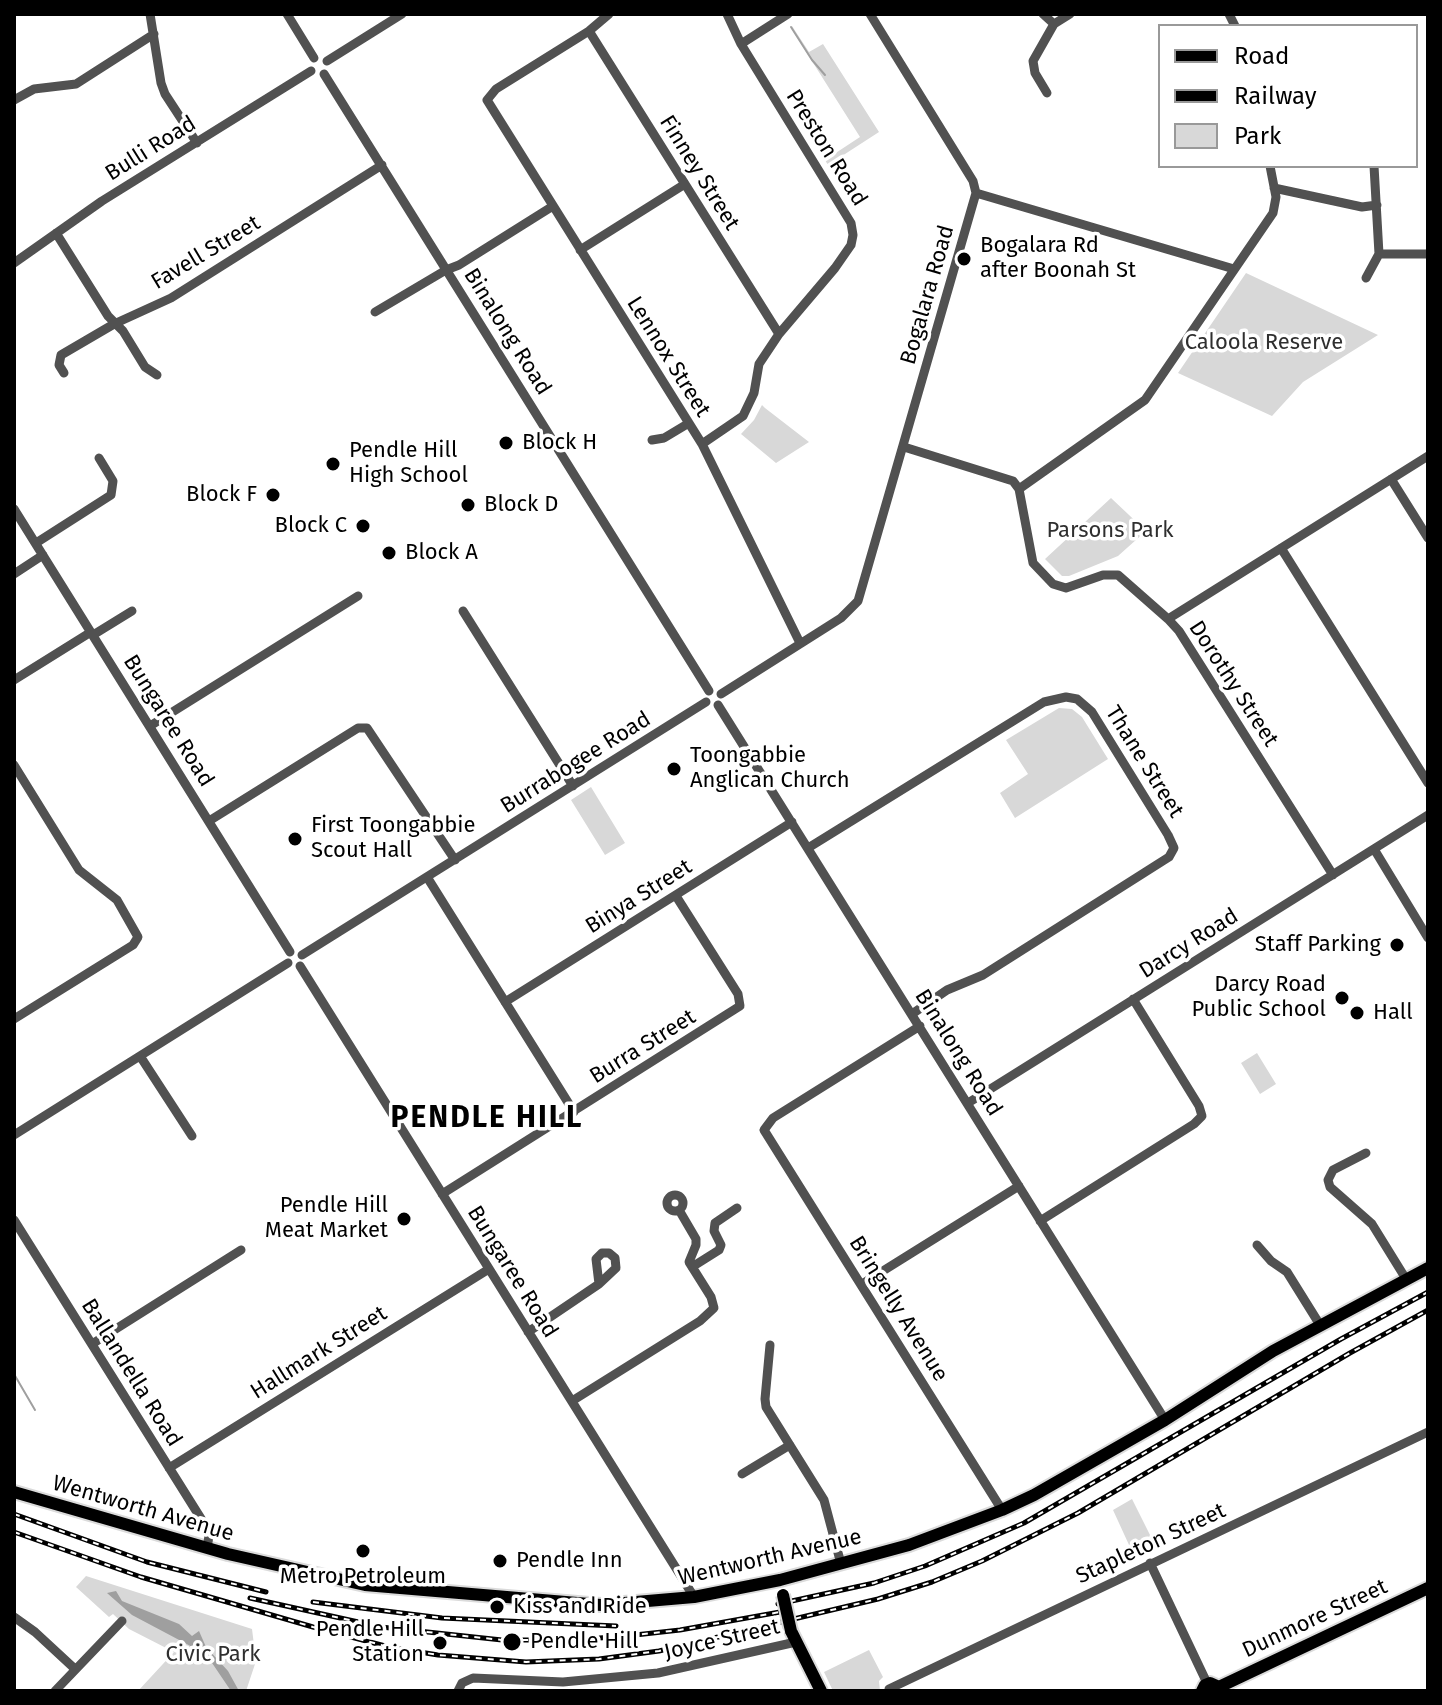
<!DOCTYPE html>
<html>
<head>
<meta charset="utf-8">
<style>
  body { margin:0 }
  #map { position:relative; width:1442px; height:1705px; overflow:hidden; background:#fff; font-family:"Fira Sans",sans-serif }
  canvas { display:block }
  .frame { position:absolute; inset:0; border:16px solid #000; pointer-events:none }
  .legend { position:absolute; left:1158px; top:24px; width:260px; height:144px; box-sizing:border-box; background:#fff; border:2px solid #999; margin:0; padding:10px 14px; list-style:none; font-size:24px; color:#000 }
  .legend li { display:flex; align-items:center; gap:16px; height:40px }
  .legend b { width:40px; border:2px solid #999 }
</style>
</head>
<body>
<div id="map">
<canvas width="1442" height="1705"></canvas>
<div class="frame"></div>
<ul class="legend">
<li><b style="height:10px;background:#000"></b>Road</li>
<li><b style="height:10px;background:#000"></b>Railway</li>
<li><b style="height:22px;background:#d8d8d8"></b>Park</li>
</ul>
</div>
<script>
const ctx = document.querySelector('canvas').getContext('2d');
ctx.lineJoin = 'round';
function fillPath(path, color) {
  ctx.fillStyle = color;
  ctx.fill(path, 'evenodd');
}
function poly(rows) {
  const path = new Path2D();
  for (const r of rows) {
    if (r.length === 3) {
      path.moveTo(r[0] + r[2], r[1]);
      path.arc(r[0], r[1], r[2], 0, 2 * Math.PI);
      continue;
    }
    path.moveTo(r[0], r[1]);
    for (let i = 2; i < r.length; i += 2) path.lineTo(r[i], r[i + 1]);
  }
  return path;
}
function stroke(path, color, width, dash) {
  ctx.strokeStyle = color;
  ctx.lineWidth = width;
  ctx.lineCap = dash ? 'butt' : 'round';
  ctx.setLineDash(dash || []);
  ctx.stroke(path);
}
function drawText(font, color, halo, rows, align = 'center') {
  ctx.font = font + ' "Fira Sans",sans-serif';
  ctx.lineWidth = 7;
  ctx.setLineDash([]);
  ctx.textBaseline = 'middle';
  ctx.strokeStyle = halo;
  ctx.fillStyle = color;
  for (const [text, x, y, turn = 0] of rows) {
    ctx.save();
    ctx.translate(x, y);
    ctx.rotate((+turn || 0) * Math.PI / 180);
    ctx.textAlign = isNaN(turn) ? turn : align;
    if (halo) ctx.strokeText(text, 0, 0);
    ctx.fillText(text, 0, 0);
    ctx.restore();
  }
}
const green = poly([
  [792,26,809,52,823,44,879,132,828,165,825,160,860,137,791,28],
  [1246,273,1378,335,1303,382,1272,416,1178,373],
  [762,405,765,408,809,442,776,463,741,434,754,420],
  [1111,498,1146,531,1118,556,1069,576,1062,576,1045,559],
  [1059,708,1072,709,1082,717,1108,759,1015,818,1000,793,1028,774,1006,740],
  [591,787,625,843,605,855,571,800],
  [1257,1053,1276,1084,1260,1094,1241,1063],
  [1132,1499,1156,1547,1135,1558,1113,1510],
  [86,1576,252,1629,256,1661,246,1691,138,1691,174,1652,129,1629,113,1614,109,1617,76,1587],
  [869,1650,883,1677,879,1681,880,1691,833,1691,824,1672]
]);
const water = poly([
  [116,1591,122,1601,179,1624,192,1636,199,1631,206,1647,228,1671,239,1691,231,1691,208,1657,198,1650,132,1615,107,1593]
]);
const stream = poly([
  [791,27,812,60,825,75],
  [14,1374,35,1410]
]);
const minor = poly([
  [150,14,161,83,165,94,197,143],
  [287,14,314,58],
  [609,14,589,31,496,89,487,100,702,444,800,643],
  [1043,14,1054,24],
  [1229,14,1235,26],
  [589,31,779,334],
  [741,44,788,14],
  [327,61,402,14],
  [324,74,709,691],
  [1047,93,1035,73,1033,61,1054,24,1070,14],
  [14,100,34,89,76,84,154,34],
  [1274,188,1362,207,1377,205],
  [976,193,1234,269],
  [56,233,108,316,123,331,145,367,157,375],
  [580,250,685,184],
  [1379,254,1428,254],
  [14,263,102,201,311,71],
  [1366,278,1379,254,1374,166],
  [375,312,446,270,459,265,553,206],
  [64,373,59,365,61,355,114,324,171,298,382,165],
  [652,440,664,438,689,423],
  [702,444,743,416,754,393,759,364,779,334,835,268,851,245,853,235,851,223,741,44,727,14],
  [904,447,1013,481,1019,489,1033,563,1053,584,1066,588,1103,575,1118,575,1168,619,1179,631,1333,875],
  [1391,479,1428,538],
  [1019,489,1145,400,1273,213,1276,197,1270,166],
  [14,509,290,952],
  [36,543,111,495,113,481,99,458],
  [1281,548,1428,783],
  [14,574,43,555],
  [463,611,573,786],
  [1168,619,1428,456],
  [93,635,132,611],
  [14,680,91,632],
  [721,694,841,618,858,601,976,193,973,181,870,14],
  [718,705,1165,1420],
  [150,726,358,596],
  [14,765,79,870,117,900,138,937,133,945,14,1019],
  [209,821,358,728,367,728,455,860],
  [808,848,1044,702,1066,697,1077,699,1092,712,1168,835,1174,848,1169,857,983,975,947,990,912,1014],
  [1374,849,1428,938],
  [427,877,574,1112],
  [302,955,706,702],
  [300,966,694,1597],
  [505,1002,792,822],
  [920,1026,773,1118,764,1130,1002,1510],
  [140,1056,192,1136],
  [968,1103,1428,815],
  [14,1135,288,963],
  [1366,1153,1333,1170,1328,1180,1330,1187,1372,1224,1406,1279],
  [442,1194,740,1006,738,994,676,896],
  [675,1203,8],
  [14,1220,205,1525,209,1536,207,1548],
  [1040,1221,1194,1124,1202,1116,1199,1106,1133,999],
  [1257,1245,1271,1261,1287,1272,1320,1325],
  [692,1267,719,1250,721,1245,714,1231,715,1223,737,1208],
  [862,1284,1019,1186],
  [528,1332,599,1284,596,1259,602,1253,609,1253,615,1258,616,1268,599,1284],
  [92,1344,241,1250],
  [770,1345,765,1399,766,1407,824,1500,841,1564],
  [572,1401,700,1321,714,1308,711,1297,689,1262,696,1245,696,1239,679,1210],
  [169,1468,489,1269],
  [742,1474,790,1445],
  [1150,1563,1207,1683],
  [14,1617,35,1632,75,1669],
  [889,1689,1428,1432],
  [55,1691,122,1621],
  [458,1691,462,1683,473,1678,563,1682,658,1673,796,1642]
]);
const major = poly([
  [14,1492,228,1554,365,1585,601,1605,694,1597,780,1580,909,1545,1002,1510,1034,1495,1165,1420,1273,1351,1428,1268],
  [791,1631,821,1691],
  [1219,1687,1428,1588],
  [1202,1691,1205,1685,1210,1683,1219,1687]
]);
const rail = poly([
  [14,1514,147,1562,266,1592],
  [14,1532,141,1577,313,1627,389,1647,438,1655,526,1662,599,1659,659,1651,878,1599,932,1582,982,1561,1078,1513,1350,1353,1428,1310],
  [250,1598,381,1627,502,1640,573,1640,626,1636,680,1630,791,1610],
  [313,1602,442,1618,616,1626],
  [778,1604,874,1583,925,1566,1024,1523,1341,1339,1428,1292]
]);
const majorBridge = poly([
  [783,1595,791,1631]
]);
const markers = [
  [964,259,8,"#000"],
  [506,443,8,"#000"],
  [333,464,8,"#000"],
  [273,495,8,"#000"],
  [468,505,8,"#000"],
  [363,526,8,"#000"],
  [389,553,8,"#000"],
  [674,769,8,"#000"],
  [295,839,8,"#000"],
  [1397,945,8,"#000"],
  [1342,998,8,"#000"],
  [1357,1013,8,"#000"],
  [404,1219,8,"#000"],
  [363,1551,8,"#000"],
  [500,1561,8,"#000"],
  [497,1607,8,"#000"],
  [512,1642,10,"#000"],
  [440,1643,8,"#000"]
];
const streetNames = [
  ["Preston Road",826,148,58],
  ["Bulli Road",151,149,-32],
  ["Finney Street",699,173,58],
  ["Favell Street",206,253,-31],
  ["Bogalara Road",928,295,-74],
  ["Binalong Road",507,332,58],
  ["Lennox Street",668,357,58],
  ["Dorothy Street",1233,684,57],
  ["Bungaree Road",168,721,58],
  ["Thane Street",1144,762,58],
  ["Burrabogee Road",576,763,-32],
  ["Binya Street",639,897,-32],
  ["Darcy Road",1189,944,-32],
  ["Burra Street",643,1047,-32],
  ["Binalong Road",958,1053,58],
  ["Bungaree Road",512,1272,58],
  ["Bringelly Avenue",898,1309,58],
  ["Hallmark Street",319,1353,-32],
  ["Ballandella Road",131,1373,58],
  ["Wentworth Avenue",143,1509,16],
  ["Stapleton Street",1151,1544,-25],
  ["Wentworth Avenue",770,1558,-13],
  ["Dunmore Street",1315,1619,-25],
  ["Joyce Street",722,1640,-13]
];
const poiNames = [
  ["Bogalara Rd",980,246],
  ["after Boonah St",980,271],
  ["Block H",522,443],
  ["Pendle Hill",349,451],
  ["High School",349,476],
  ["Block F",257,495,"right"],
  ["Block D",484,505],
  ["Block C",347,526,"right"],
  ["Block A",405,553],
  ["Toongabbie",690,756],
  ["Anglican Church",690,781],
  ["First Toongabbie",311,826],
  ["Scout Hall",311,851],
  ["Staff Parking",1381,945,"right"],
  ["Darcy Road",1326,985,"right"],
  ["Public School",1326,1010,"right"],
  ["Hall",1373,1013],
  ["Pendle Hill",388,1206,"right"],
  ["Meat Market",388,1231,"right"],
  ["Pendle Inn",516,1561],
  ["Metro Petroleum",363,1577,"center"],
  ["Kiss and Ride",513,1607],
  ["Pendle Hill",424,1630,"right"],
  ["Station",424,1655,"right"],
  ["Pendle Hill",530,1642]
];
const parkNames = [
  ["Caloola Reserve",1264,343],
  ["Parsons Park",1110,531],
  ["Civic Park",213,1655]
];
const districtNames = [
  ["PENDLE HILL",487,1119]
];
fillPath(green, '#d8d8d8');
fillPath(water, '#9f9f9f');
stroke(stream, '#9f9f9f', 2);
stroke(major, '#dbdbdb', 16);
stroke(minor, '#515151', 9);
stroke(major, '#000', 12);
stroke(rail, '#000', 5);
stroke(rail, '#fff', 2, [6]);
stroke(majorBridge, '#dbdbdb', 16, []);
stroke(majorBridge, '#000', 12);
for (const [x, y, r, color] of markers) {
  const dot = new Path2D();
  dot.arc(x, y, r, 0, 2 * Math.PI);
  ctx.fillStyle = color;
  ctx.fill(dot);
  stroke(dot, '#fff', 3);
}
drawText('22px', '#000', '#fff', streetNames);
drawText('22px', '#000', '#fff', poiNames, 'left');
drawText('22px', '#2f2f2f', '#fff', parkNames);
ctx.letterSpacing = '2px';
drawText('bold 30px', '#000', '#fff', districtNames);
ctx.letterSpacing = '0px';
</script>
</body>
</html>
